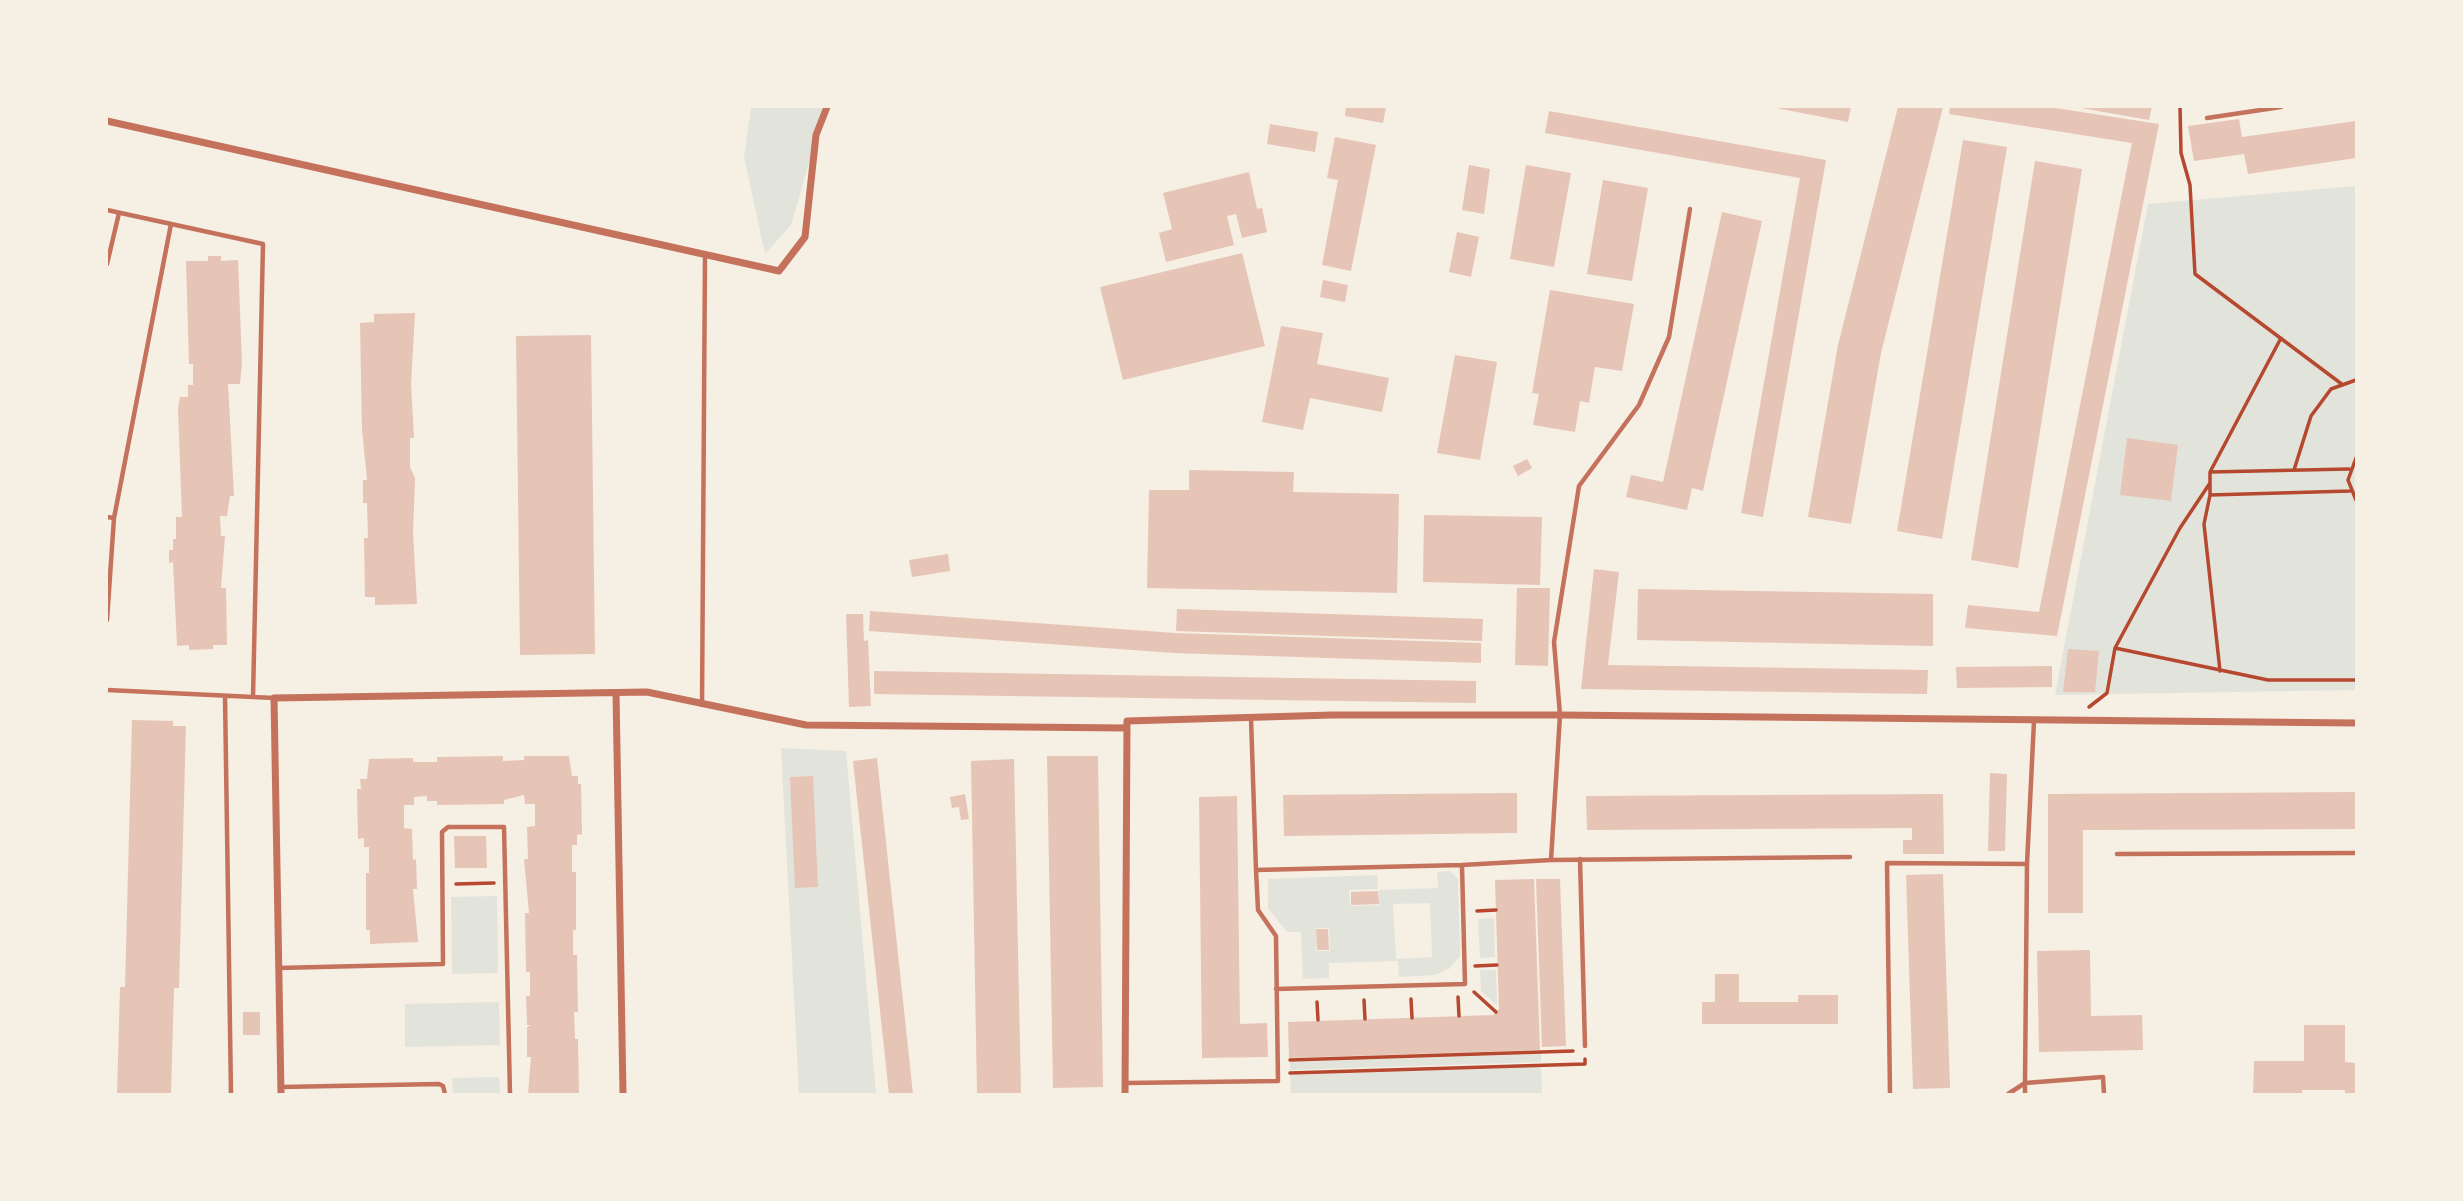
<!DOCTYPE html>
<html>
<head>
<meta charset="utf-8">
<style>
  body { margin:0 }
  #map { position:relative; width:2463px; height:1201px; overflow:hidden; background:#f6efe4; font-family:"Roboto Condensed",sans-serif }
  canvas { display:block }
  .frame { position:absolute; inset:0; border:108px solid #f6efe4; pointer-events:none }
</style>
</head>
<body>
<div id="map">
<canvas width="2463" height="1201"></canvas>
<div class="frame"></div>
</div>
<script>
const ctx = document.querySelector('canvas').getContext('2d');
ctx.lineJoin = 'round';
function fillPath(path, color) {
  ctx.fillStyle = color;
  ctx.fill(path, 'evenodd');
}
function poly(rows) {
  const path = new Path2D();
  for (const r of rows) {
    path.moveTo(r[0], r[1]);
    for (let i = 2; i < r.length; i += 2) path.lineTo(r[i], r[i + 1]);
  }
  return path;
}
function stroke(path, color, width, dash) {
  ctx.strokeStyle = color;
  ctx.lineWidth = width;
  ctx.lineCap = dash ? 'butt' : 'round';
  ctx.setLineDash(dash || []);
  ctx.stroke(path);
}
const green = poly([
  [751,107,825,107,791,225,765,254,744,157],
  [2356,186,2356,690,2055,695,2148,204],
  [781,748,846,751,876,1094,799,1094],
  [1450,871,1458,879,1460,956,1449,969,1435,975,1399,977,1398,961,1329,963,1329,978,1303,979,1301,932,1287,932,1268,908,1268,879,1377,875,1378,889,1349,890,1350,906,1379,905,1379,890,1438,888,1437,872],
  [1430,903,1432,957,1396,959,1393,904],
  [1316,928,1329,928,1330,951,1316,951],
  [497,896,498,973,452,974,451,897],
  [1494,918,1495,957,1480,958,1478,919],
  [1480,970,1496,970,1497,1006,1481,991],
  [499,1002,500,1045,405,1047,405,1004],
  [1541,1054,1541,1062,1290,1070,1290,1062],
  [1541,1067,1542,1093,1291,1094,1290,1075],
  [499,1077,500,1094,453,1094,452,1078]
]);
const building = poly([
  [1346,107,1386,107,1383,123,1345,116],
  [1771,107,1851,107,1848,122],
  [1898,107,1943,107,1881,353,1851,524,1808,517,1838,345],
  [1950,107,2049,107,2159,124,2057,636,1965,628,1968,605,2039,612,2132,143,1949,114],
  [2075,107,2152,107,2149,120],
  [1549,111,1826,160,1763,517,1741,513,1800,178,1545,133],
  [2239,119,2242,137,2356,121,2356,158,2248,174,2244,154,2194,161,2188,126],
  [1270,124,1318,132,1315,152,1267,144],
  [1335,137,1376,145,1351,271,1322,265,1338,180,1327,178],
  [1963,140,2007,147,1942,539,1897,531],
  [2035,161,2082,169,2018,568,1971,560],
  [1469,165,1490,169,1484,214,1462,210],
  [1526,165,1571,173,1554,267,1510,259],
  [1249,172,1257,209,1262,208,1267,232,1242,238,1236,214,1227,216,1234,245,1166,262,1159,233,1172,229,1163,193],
  [1603,180,1648,188,1632,281,1587,274],
  [1722,212,1762,221,1703,491,1692,488,1687,510,1626,497,1631,475,1663,482],
  [1457,232,1479,237,1471,277,1449,272],
  [1242,253,1265,346,1123,380,1100,287],
  [208,256,221,256,221,261,238,260,242,363,240,384,228,384,234,496,230,496,227,516,220,516,221,536,225,536,221,588,226,588,227,645,213,645,213,649,189,650,189,645,177,646,173,562,169,563,169,550,173,550,173,539,176,539,176,517,182,517,178,408,180,397,188,397,188,385,193,385,193,364,189,364,186,261,208,261],
  [1323,280,1348,285,1345,302,1320,297],
  [1550,290,1634,304,1622,371,1595,367,1589,403,1580,401,1575,432,1533,425,1539,394,1532,393],
  [415,313,411,384,414,438,410,438,410,467,415,478,413,533,417,604,375,605,375,597,365,597,364,538,368,538,367,503,363,503,363,480,367,480,362,429,360,323,374,322,374,314],
  [1281,326,1323,333,1317,364,1389,378,1382,412,1310,398,1303,430,1262,422],
  [591,335,595,654,520,655,516,336],
  [1455,355,1497,362,1480,460,1437,453],
  [2127,438,2178,445,2171,501,2120,495],
  [1527,459,1532,468,1518,476,1513,466],
  [1189,470,1294,472,1293,492,1399,494,1397,593,1147,588,1149,490,1189,490],
  [1424,515,1542,517,1540,585,1423,582],
  [948,554,950,571,912,577,909,560],
  [1594,569,1619,572,1608,665,1928,670,1927,694,1581,689],
  [1517,588,1550,588,1548,666,1515,665],
  [1638,589,1933,594,1933,646,1637,640],
  [1177,609,1483,619,1482,641,1176,631],
  [870,611,1175,633,1481,643,1481,663,1174,653,869,631],
  [846,614,863,614,864,641,868,640,871,706,849,707],
  [2068,649,2099,651,2095,692,2063,692],
  [2052,666,2052,687,1957,688,1956,667],
  [874,671,1476,681,1476,703,874,694],
  [132,720,173,721,173,726,186,726,179,988,174,988,171,1094,117,1094,120,987,125,987],
  [503,756,503,761,524,760,524,756,569,756,572,776,578,776,578,784,581,784,582,834,577,835,577,845,572,845,572,872,576,872,576,930,573,930,573,955,577,955,578,1012,574,1012,575,1039,578,1039,579,1094,528,1094,531,1057,527,1057,527,1027,531,1025,527,1025,526,996,530,996,530,972,526,972,525,913,529,913,524,859,528,859,527,827,535,826,535,804,525,804,524,795,504,800,504,804,437,805,437,801,427,801,427,796,414,797,414,805,404,805,404,828,412,829,413,860,416,859,417,889,413,889,418,942,370,944,370,930,366,930,366,873,369,873,369,847,364,847,364,838,358,839,357,789,361,789,360,779,367,779,369,759,413,758,413,762,437,762,437,757],
  [1047,756,1098,756,1103,1087,1053,1088],
  [877,758,913,1094,889,1094,853,761],
  [1014,759,1021,1094,977,1094,971,761],
  [1990,773,2007,774,2005,851,1988,851],
  [813,776,818,887,795,888,790,777],
  [2356,792,2356,829,2083,830,2083,913,2048,913,2048,794],
  [1517,793,1517,833,1284,836,1283,795],
  [965,794,969,819,961,820,959,807,952,808,950,797],
  [1943,794,1944,854,1903,854,1903,840,1912,840,1912,828,1587,830,1586,796],
  [1237,796,1240,1024,1267,1023,1268,1057,1202,1058,1199,797],
  [454,836,486,836,487,868,455,868],
  [1943,874,1950,1088,1913,1089,1906,875],
  [1534,879,1540,1050,1289,1058,1288,1022,1493,1015,1499,1009,1495,880],
  [1536,879,1560,879,1566,1046,1542,1047],
  [1378,891,1379,904,1351,905,1351,892],
  [1316,929,1328,929,1329,950,1317,950],
  [2090,950,2091,1016,2142,1015,2143,1050,2039,1052,2037,951],
  [1715,974,1739,974,1739,1002,1798,1002,1798,995,1838,995,1838,1024,1702,1024,1702,1002,1715,1002],
  [243,1012,260,1012,260,1035,243,1035],
  [2304,1025,2345,1025,2345,1062,2356,1063,2356,1094,2345,1094,2345,1090,2302,1090,2302,1094,2253,1094,2254,1061,2304,1061]
]);
const path = poly([
  [2180,107,2181,153,2190,185,2195,274,2343,385],
  [2356,458,2348,480,2356,500],
  [2349,469,2210,472,2210,495,2350,491],
  [2294,470,2311,416,2331,389,2356,380],
  [2210,472,2281,338],
  [2210,495,2204,524,2220,671],
  [2115,648,2180,528,2210,483],
  [2089,707,2107,693,2115,648,2268,680,2356,680],
  [456,884,494,883],
  [1477,911,1496,910],
  [1475,966,1497,965],
  [1474,992,1496,1012],
  [1458,997,1459,1016],
  [1411,999,1412,1018],
  [1364,1000,1365,1019],
  [1317,1002,1318,1020],
  [1290,1060,1573,1051],
  [1290,1073,1585,1064,1585,1059]
]);
const service = poly([
  [2207,118,2281,107],
  [107,210,263,244,253,697],
  [107,264,119,213],
  [107,517,114,518,107,620],
  [114,518,171,224],
  [107,690,274,698],
  [225,696,231,1094],
  [702,705,705,255],
  [1251,718,1256,870,1462,865,1551,860,1850,857],
  [2117,854,2356,853],
  [1580,859,1585,1046],
  [1551,860,1560,715,1554,642,1579,486,1639,405,1669,337,1690,209],
  [278,968,443,964,442,832,448,827,504,827,510,1094],
  [1276,989,1465,984,1462,866],
  [1126,1083,1278,1081,1276,936,1258,910,1256,870],
  [281,1087,439,1084,443,1086,445,1094],
  [1890,1094,1887,863,2027,864],
  [2008,1094,2025,1083,2027,864,2034,721],
  [2025,1094,2025,1083,2103,1077,2104,1094]
]);
const minor = poly([
  [107,121,779,271,805,237,816,135,827,107],
  [616,693,623,1094],
  [281,1094,274,698,647,692,806,725,1127,728],
  [1125,1094,1127,721,1332,715,1560,715,2356,723]
]);
fillPath(green, '#e2e4dc');
fillPath(building, '#e6c5b7');
stroke(path, '#b5482f', 3.5);
stroke(service, '#c5725c', 4.5);
stroke(minor, '#c5725c', 7);
</script>
</body>
</html>
